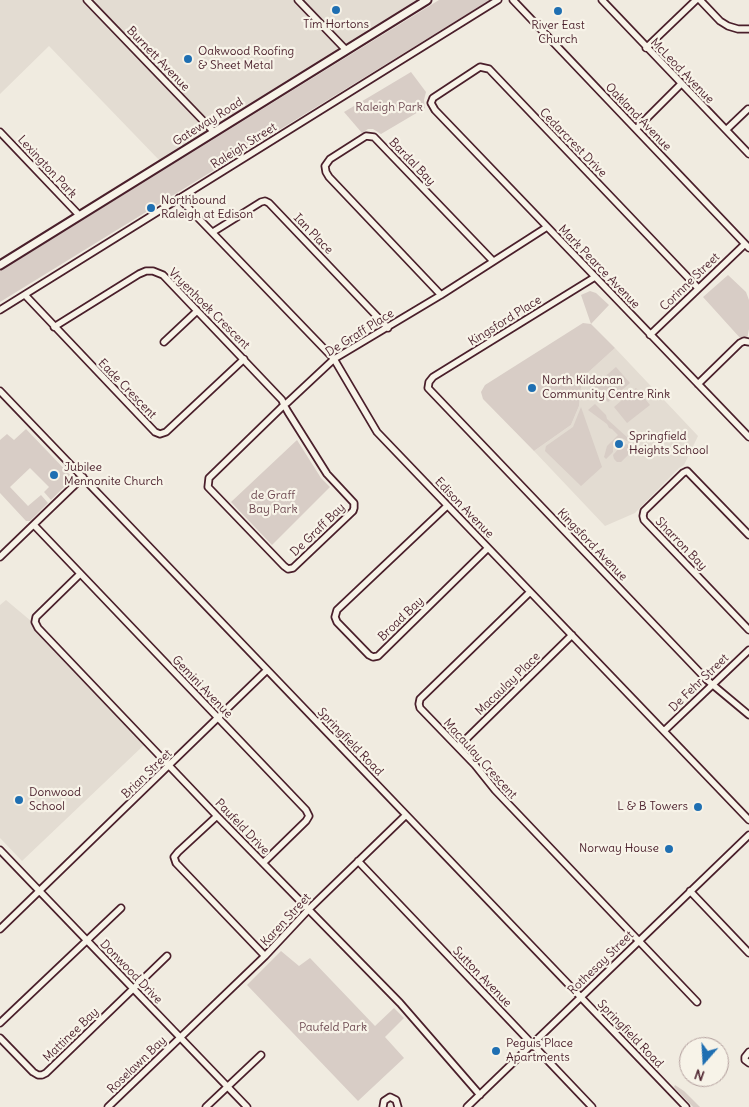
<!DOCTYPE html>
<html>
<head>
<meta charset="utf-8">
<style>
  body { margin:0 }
  #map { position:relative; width:749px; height:1107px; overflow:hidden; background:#f0ebe0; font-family:Delius,sans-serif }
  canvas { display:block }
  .north { position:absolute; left:679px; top:1037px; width:50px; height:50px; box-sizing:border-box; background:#f7f3e8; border:1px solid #b29e9c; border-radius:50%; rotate:199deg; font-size:14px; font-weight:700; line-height:20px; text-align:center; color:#4a1f2b }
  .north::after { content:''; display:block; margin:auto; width:18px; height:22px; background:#1f6fb2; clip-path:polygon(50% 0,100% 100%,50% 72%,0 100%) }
</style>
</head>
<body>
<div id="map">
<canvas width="749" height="1107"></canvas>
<div class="north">N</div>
</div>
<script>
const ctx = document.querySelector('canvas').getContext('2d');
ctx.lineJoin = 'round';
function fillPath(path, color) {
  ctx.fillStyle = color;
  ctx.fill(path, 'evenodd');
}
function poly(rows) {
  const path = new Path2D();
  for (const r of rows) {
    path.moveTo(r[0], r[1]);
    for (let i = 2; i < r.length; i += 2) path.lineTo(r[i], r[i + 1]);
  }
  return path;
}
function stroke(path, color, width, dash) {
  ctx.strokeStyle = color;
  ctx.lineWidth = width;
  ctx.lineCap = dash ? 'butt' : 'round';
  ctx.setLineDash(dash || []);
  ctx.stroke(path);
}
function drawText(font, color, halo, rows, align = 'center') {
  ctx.font = font + ' Delius,sans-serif';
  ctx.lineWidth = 4.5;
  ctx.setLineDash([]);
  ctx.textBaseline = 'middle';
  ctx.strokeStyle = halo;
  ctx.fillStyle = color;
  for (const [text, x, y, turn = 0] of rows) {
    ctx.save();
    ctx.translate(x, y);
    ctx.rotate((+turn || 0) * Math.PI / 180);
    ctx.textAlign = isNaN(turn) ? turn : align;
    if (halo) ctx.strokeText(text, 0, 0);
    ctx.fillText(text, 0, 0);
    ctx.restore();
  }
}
const built = poly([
  [0,0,416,0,347,46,309,6,304,10,341,49,160,161,49,46,0,94],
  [615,348,698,436,684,465,679,468,635,513,605,526,534,451,571,425,579,406,582,378],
  [6,600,31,621,33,629,144,745,22,861,0,838,0,605]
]);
const green = poly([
  [439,0,490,0,0,302,0,271],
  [411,72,426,92,424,100,425,108,381,134,373,129,368,129,362,133,344,112],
  [728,275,746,292,749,300,749,329,747,339,741,339,703,297],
  [590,291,596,293,609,305,591,324,581,295],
  [583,323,591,324,615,348,582,378,579,406,571,425,534,451,483,399,481,392,485,385],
  [616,367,630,383,608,402,594,386],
  [636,388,650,405,627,423,614,407],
  [595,404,606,415,607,419,629,439,627,441,622,438,613,446,613,452,606,459,604,457,607,446,618,435,612,429,609,428,607,424,588,410],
  [581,407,602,467,581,486,545,451,546,446,573,427],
  [26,429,73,478,51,500,44,492,49,487,30,468,10,487,28,506,41,495,48,503,30,521,26,521,0,493,0,440,7,434,14,440],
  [297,440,321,478,330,487,272,545,231,502],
  [627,444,630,447,631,452,621,462,617,462,614,459,613,455,621,446],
  [281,951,299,966,310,958,375,1026,394,1008,404,1018,385,1037,404,1058,358,1101,247,985],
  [675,1085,684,1091,700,1107,693,1107,674,1087]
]);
const minor = poly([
  [87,0,214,132],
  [298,0,346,50],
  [513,0,749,248],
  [602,0,749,154],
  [700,0,720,21,728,26,738,29,749,29],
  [646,48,696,0],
  [636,129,681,84],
  [726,130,748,109],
  [0,132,79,215],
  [179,198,334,359,377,432,749,820],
  [213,232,261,202,265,201,269,203,388,328],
  [595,277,433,377,429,382,428,388,707,680,749,715],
  [698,288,489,69,480,67,433,98,431,103,435,110,749,437],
  [25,295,155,432,160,434,166,432,244,359],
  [441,295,329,177,326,172,325,166,330,159,366,136,374,137,493,261],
  [0,310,498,0],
  [54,327,139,274,146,271,153,271,163,275,282,400,284,405,288,412,327,474,354,503,354,508,353,511,293,568,288,569,284,566,208,487,209,478,280,409,284,405,288,402,334,359,441,295,547,227],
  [650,335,745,244],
  [164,342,197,311],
  [698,384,740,343,744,341,749,342],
  [0,391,686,1107],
  [447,506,337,610,335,617,337,622,369,655,373,657,378,656,488,548],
  [34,525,306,810,309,816,306,821,263,863],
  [749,535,687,471,683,473,644,511,643,516,644,520,749,630],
  [0,557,83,477],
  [80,574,36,617,35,622,38,628,217,816,400,1003,480,1095],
  [530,592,420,699,419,704,420,708,475,765,495,790,697,1002],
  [664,731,749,650],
  [458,747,572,635],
  [217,816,178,852,174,857,176,863,265,956],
  [0,850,247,1107],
  [358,861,592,1107],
  [690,891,749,953],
  [0,929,267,670],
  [0,1023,121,908],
  [0,1038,33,1072,38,1075,42,1075,46,1073,167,956],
  [749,1052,745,1057,745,1060,749,1063],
  [108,1107,265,956,309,909,406,815],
  [206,1107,261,1055],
  [383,1107,384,1101,390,1097,396,1100,398,1107],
  [467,1107,749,835]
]);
const major = poly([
  [0,265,427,0]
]);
const markers = [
  [336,10,5,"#1f6fb2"],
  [558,11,5,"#1f6fb2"],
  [188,59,5,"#1f6fb2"],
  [151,208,5,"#1f6fb2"],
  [532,388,5,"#1f6fb2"],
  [619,444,5,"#1f6fb2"],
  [54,475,5,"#1f6fb2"],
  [19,800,5,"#1f6fb2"],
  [698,807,5,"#1f6fb2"],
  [669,849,5,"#1f6fb2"],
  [496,1051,5,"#1f6fb2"]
];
const poiNames = [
  ["Tim Hortons",336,25,"center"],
  ["River East",558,26,"center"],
  ["Church",558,40,"center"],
  ["Oakwood Roofing",198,52],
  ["& Sheet Metal",198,66],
  ["Northbound",161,201],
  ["Raleigh at Edison",161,215],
  ["North Kildonan",542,381],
  ["Community Centre Rink",542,395],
  ["Springfield",629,437],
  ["Heights School",629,451],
  ["Jubilee",64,468],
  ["Mennonite Church",64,482],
  ["Donwood",29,793],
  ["School",29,807],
  ["L & B Towers",688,807,"right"],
  ["Norway House",659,849,"right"],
  ["Peguis Place",506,1044],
  ["Apartments",506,1058]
];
const streetNames = [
  ["Burnett Avenue",158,59,46],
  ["McLeod Avenue",682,71,46],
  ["Oakland Avenue",638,117,46],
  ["Gateway Road",208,122,-32],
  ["Cedarcrest Drive",573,143,46],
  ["Raleigh Street",244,146,-32],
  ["Bardal Bay",412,162,46],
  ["Lexington Park",47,167,47],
  ["Ian Place",313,234,46],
  ["Mark Pearce Avenue",599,267,46],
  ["Corinne Street",690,282,-44],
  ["Vryenhoek Crescent",209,309,45],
  ["Kingsford Place",505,321,-32],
  ["De Graff Place",360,333,-32],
  ["Eade Crescent",127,389,46],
  ["Edison Avenue",464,508,46],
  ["De Graff Bay",318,530,-44],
  ["Sharron Bay",681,544,46],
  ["Kingsford Avenue",592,545,46],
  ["Broad Bay",401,619,-44],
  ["De Fehr Street",699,683,-44],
  ["Macaulay Place",508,684,-44],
  ["Gemini Avenue",202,687,46],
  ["Springfield Road",350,742,46],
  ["Macaulay Crescent",480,759,48],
  ["Brian Street",147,774,-44],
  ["Paufeld Drive",242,827,46],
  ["Karen Street",286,920,-47],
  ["Rothesay Street",601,963,-44],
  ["Donwood Drive",131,972,46],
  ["Sutton Avenue",482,977,46],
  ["Springfield Road",630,1034,46],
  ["Mattinee Bay",71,1035,-44],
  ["Roselawn Bay",137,1065,-44]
];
const parkNames = [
  ["Raleigh Park",389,108],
  ["de Graff",273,496],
  ["Bay Park",273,510],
  ["Paufeld Park",333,1028]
];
fillPath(built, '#e3dcd2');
fillPath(green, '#d8cdc6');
stroke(minor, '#4a1f2b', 9);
stroke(major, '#4a1f2b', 11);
stroke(minor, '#f7f3e8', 5.5);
stroke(major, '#f7f3e8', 7);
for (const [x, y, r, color] of markers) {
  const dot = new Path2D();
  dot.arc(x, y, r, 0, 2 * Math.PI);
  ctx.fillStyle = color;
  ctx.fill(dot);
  stroke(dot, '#f7f3e8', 2);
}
drawText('12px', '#4a1f2b', '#f7f3e8', poiNames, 'left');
drawText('12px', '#4a1f2b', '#f7f3e8', streetNames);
drawText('12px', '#6e4a52', '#f7f3e8', parkNames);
</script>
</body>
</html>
